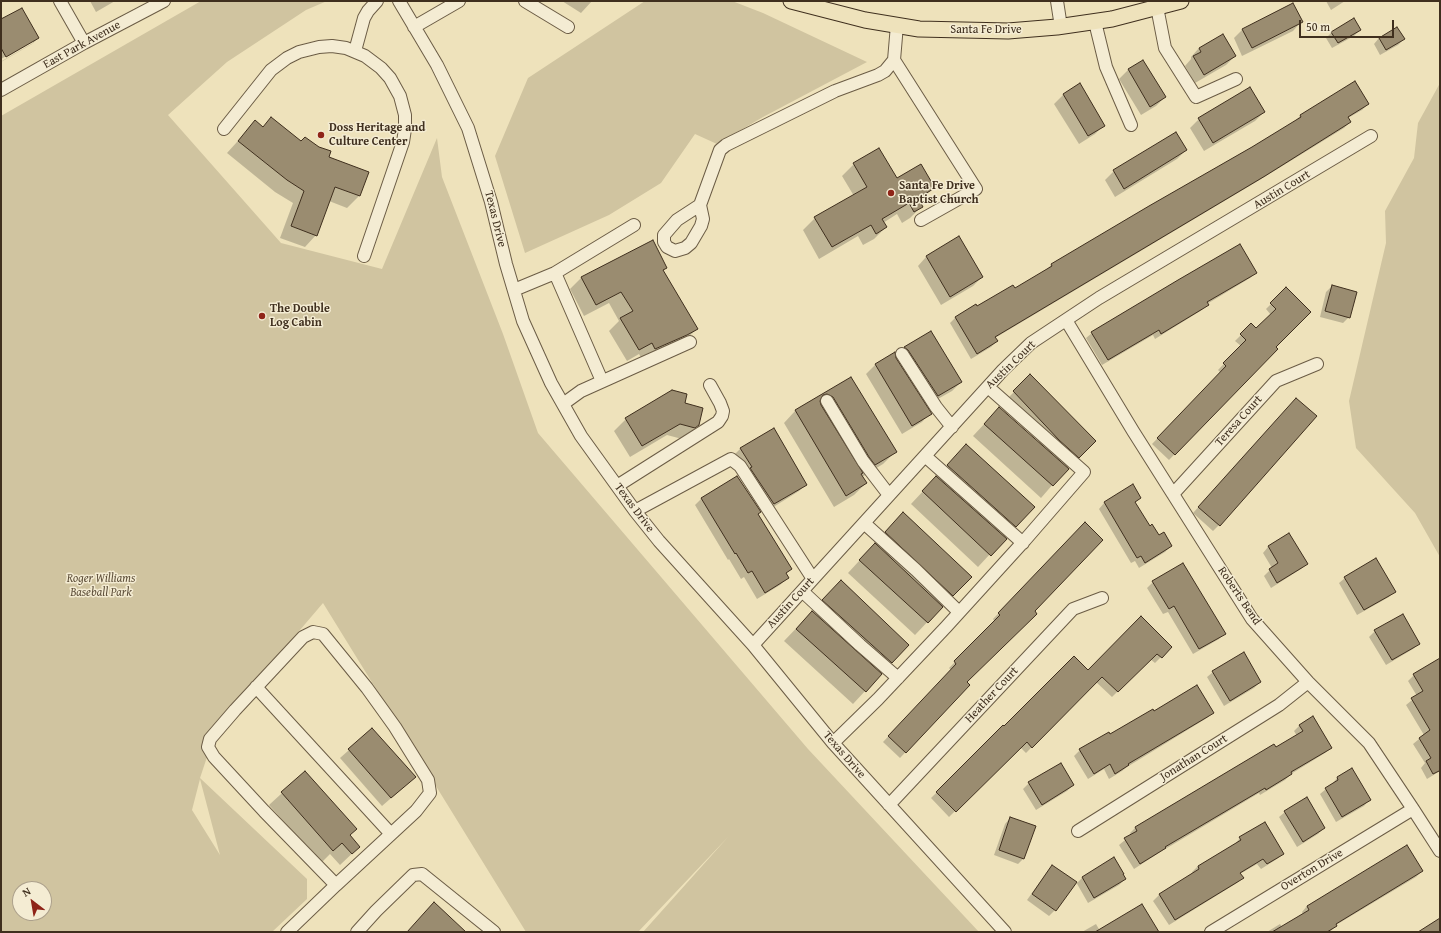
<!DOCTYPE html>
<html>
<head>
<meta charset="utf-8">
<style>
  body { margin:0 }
  #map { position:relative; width:1441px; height:933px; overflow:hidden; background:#eee2bb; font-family:"Gentium Book Plus",serif }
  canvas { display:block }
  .frame { position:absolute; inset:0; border:2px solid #3f2f1e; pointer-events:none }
  .north { position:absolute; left:12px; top:881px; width:40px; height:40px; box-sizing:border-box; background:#f4ecd3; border:1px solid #aca08b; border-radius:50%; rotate:329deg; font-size:11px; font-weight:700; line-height:16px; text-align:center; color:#3f2f1e }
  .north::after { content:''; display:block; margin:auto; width:14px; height:18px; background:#8f2418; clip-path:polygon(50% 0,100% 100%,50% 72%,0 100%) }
  .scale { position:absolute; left:1299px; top:20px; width:95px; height:18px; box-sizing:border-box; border:2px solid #3f2f1e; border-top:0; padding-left:5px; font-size:12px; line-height:14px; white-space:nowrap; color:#3f2f1e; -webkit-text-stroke:3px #f4ecd3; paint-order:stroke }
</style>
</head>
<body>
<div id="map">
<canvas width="1441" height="933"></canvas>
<div class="frame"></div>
<div class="north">N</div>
<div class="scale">50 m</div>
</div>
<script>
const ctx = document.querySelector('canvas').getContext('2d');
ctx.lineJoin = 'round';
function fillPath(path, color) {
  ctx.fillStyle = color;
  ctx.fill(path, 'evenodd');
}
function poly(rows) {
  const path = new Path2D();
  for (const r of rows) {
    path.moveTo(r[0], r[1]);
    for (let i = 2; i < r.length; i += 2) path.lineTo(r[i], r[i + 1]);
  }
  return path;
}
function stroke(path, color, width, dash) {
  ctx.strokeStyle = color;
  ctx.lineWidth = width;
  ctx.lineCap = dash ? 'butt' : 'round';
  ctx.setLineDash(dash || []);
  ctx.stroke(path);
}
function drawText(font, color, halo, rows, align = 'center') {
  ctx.font = font + ' "Gentium Book Plus",serif';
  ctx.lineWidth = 3;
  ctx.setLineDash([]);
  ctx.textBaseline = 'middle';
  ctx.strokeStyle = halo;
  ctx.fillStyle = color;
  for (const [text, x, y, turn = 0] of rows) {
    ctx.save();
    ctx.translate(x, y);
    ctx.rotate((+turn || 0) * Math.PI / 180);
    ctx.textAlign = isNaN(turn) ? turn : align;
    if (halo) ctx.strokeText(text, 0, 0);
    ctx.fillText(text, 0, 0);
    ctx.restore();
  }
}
const green = poly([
  [201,1,327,1,306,10,227,62,168,115,281,243,382,269,437,138,442,177,503,334,538,433,808,749,979,932,643,932,728,837,638,932,526,932,323,603,271,664,220,718,200,778,307,879,307,899,272,932,1,932,1,116],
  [200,779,220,855,192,810],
  [20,889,44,889,44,913,20,913],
  [645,1,732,1,763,13,867,62,763,117,717,144,695,134,661,183,609,215,525,253,495,156,528,78],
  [1440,83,1440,557,1415,513,1356,448,1349,401,1386,243,1385,211,1414,158,1418,123]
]);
const shadow = poly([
  [90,1,115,1,96,12],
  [562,1,592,1,581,13],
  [1326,1,1345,1,1331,10],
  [1,20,38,38,32,44,1,62],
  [33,41,33,43,2,61,1,59],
  [1301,22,1293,31,1242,56,1234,38,1242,30],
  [1360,30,1354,36,1332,48,1326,38,1332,32],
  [1379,38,1404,39,1398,45,1380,55,1374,44],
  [1199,48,1235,56,1226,65,1195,83,1185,66,1191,59,1191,57],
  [1143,61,1165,97,1156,106,1141,115,1119,79,1128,70],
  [1079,85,1104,125,1095,134,1079,144,1054,104,1063,95],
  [1368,104,1362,110,1348,118,1350,122,1344,128,1258,181,995,338,997,341,991,347,971,359,950,323,956,317,1015,290,1046,270,1052,264,1253,148,1295,121,1301,115],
  [1264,112,1255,121,1204,151,1190,128,1199,119],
  [255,122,263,128,327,158,368,172,359,196,347,208,329,201,316,235,305,247,280,238,293,203,275,192,227,153],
  [1176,134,1186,150,1177,159,1115,197,1105,180,1114,171],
  [854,164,896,180,933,188,919,202,922,206,910,218,902,223,897,214,883,223,886,227,874,239,863,245,858,236,819,259,803,230,815,218,854,196,842,176],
  [926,257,982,277,973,286,941,305,918,266],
  [666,268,663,271,697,329,685,340,643,361,639,354,627,361,609,331,619,321,609,303,584,316,570,289,582,277],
  [1256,272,1250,278,1207,304,1202,310,1155,339,1153,335,1102,365,1086,338,1092,333],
  [1332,286,1349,317,1343,323,1320,317,1326,292],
  [1286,289,1274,347,1276,349,1169,460,1152,444,1221,373,1218,370,1241,346,1235,341,1251,325,1256,330,1271,315,1266,309],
  [931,332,961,382,952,391,929,404,900,359,896,356,904,348],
  [894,353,895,358,930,413,922,422,902,434,866,374,875,365],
  [1030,376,1095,441,1067,468,1041,498,973,436,999,408,1038,443,1039,442,1002,404],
  [851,379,895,452,883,464,862,477,866,483,854,495,834,507,784,423,795,411],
  [684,404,698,425,685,437,682,439,667,435,630,457,614,431,626,419],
  [1291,405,1219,525,1213,531,1193,513],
  [966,445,1016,526,978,567,911,504],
  [741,448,806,484,799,491,767,511,734,455],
  [1133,486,1140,498,1135,503,1149,527,1171,546,1165,552,1139,568,1135,561,1131,563,1099,509,1104,503],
  [702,498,758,514,791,569,785,574,788,578,780,585,757,599,744,577,741,579,729,559,728,560,695,505],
  [1085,524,966,682,969,685,900,758,883,742,951,670,949,668,995,622,993,619],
  [892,525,970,577,915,635,848,573],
  [1289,535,1307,563,1301,569,1271,588,1264,576,1272,568,1263,553,1268,547],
  [1345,578,1394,591,1389,597,1357,615,1339,583],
  [1153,582,1224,633,1219,639,1193,654,1168,612,1163,614,1147,588],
  [829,594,892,662,853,704,784,641],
  [1375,631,1419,643,1413,649,1386,665,1369,637],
  [1171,647,1155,663,1150,659,1112,697,1096,682,1026,753,1020,747,949,817,931,798,1003,727,1088,672],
  [1437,661,1440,667,1440,771,1427,779,1421,768,1425,763,1413,744,1424,735,1406,705,1417,696,1408,681,1414,675],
  [1213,672,1260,682,1254,688,1224,706,1207,677],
  [1153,712,1212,713,1207,718,1127,767,1122,771,1109,779,1104,769,1088,779,1074,756,1080,750,1109,733,1110,735],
  [1300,725,1331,748,1325,753,1291,774,1285,780,1260,795,1259,793,1162,851,1134,869,1119,845,1131,835,1130,833,1135,828,1274,745,1276,748,1297,736,1294,731],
  [349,750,405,786,382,806,340,758],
  [1351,770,1369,800,1364,806,1336,822,1320,794,1332,784,1337,778],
  [305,772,349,836,359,847,340,865,330,854,321,863,269,805],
  [1029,783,1073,785,1067,791,1036,810,1023,789],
  [1285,812,1324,828,1318,834,1297,847,1279,817],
  [1010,818,1024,858,1018,864,994,855,1005,824],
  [1240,838,1283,853,1277,859,1261,869,1257,864,1240,874,1242,877,1237,883,1169,925,1153,901,1159,895,1193,874,1192,872,1198,866,1235,844],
  [1114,859,1125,879,1119,885,1088,903,1076,882,1077,883,1082,878],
  [1053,866,1075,882,1055,910,1049,916,1027,900,1047,872],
  [1422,871,1416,877,1336,925,1330,932,1267,932,1280,924,1282,927,1303,914,1302,912,1307,906],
  [1096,924,1100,931,1156,932,1082,932]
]);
const building = poly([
  [1293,3,1303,22,1252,48,1242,29,1293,3],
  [22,8,39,38,6,57,1,48,1,19,22,8],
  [1354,18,1361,30,1338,43,1331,32,1354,18],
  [1397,27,1405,39,1386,50,1379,38,1397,27],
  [1223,34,1236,56,1204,75,1193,56,1201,52,1199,48,1223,34],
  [1143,60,1166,97,1150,107,1128,69,1143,60],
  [1355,81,1369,104,1348,117,1351,122,1265,176,995,337,998,341,977,354,955,317,976,304,977,306,1013,285,1015,288,1052,266,1051,264,1149,206,1252,147,1301,117,1300,115,1355,81],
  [1080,83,1105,126,1088,136,1063,94,1080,83],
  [1250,87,1265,112,1213,143,1198,118,1250,87],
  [271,117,301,141,305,137,319,147,331,151,329,157,369,172,360,196,335,187,317,236,291,226,304,191,287,180,238,141,255,120,263,127,271,117],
  [1176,132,1187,150,1124,189,1113,170,1176,132],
  [879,148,897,178,921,164,935,188,918,198,923,207,914,212,909,203,882,219,887,227,876,234,871,225,832,247,814,217,867,187,853,163,879,148],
  [959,236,983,277,950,297,926,256,959,236],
  [653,240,667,268,663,270,698,329,687,335,655,349,652,343,639,350,620,318,633,311,621,292,596,305,581,277,653,240],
  [1240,244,1257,273,1207,302,1209,305,1161,334,1159,330,1108,360,1091,332,1178,280,1240,244],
  [1332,285,1357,292,1350,318,1325,311,1332,285],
  [1286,287,1311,312,1276,347,1278,349,1175,455,1157,438,1226,366,1223,363,1246,340,1240,334,1251,323,1256,328,1276,309,1270,303,1286,287],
  [931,331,962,382,938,396,908,350,904,347,931,331],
  [895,352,896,358,932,414,912,426,875,364,895,352],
  [1030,374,1096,441,1079,458,1059,440,1013,391,1030,374],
  [851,377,897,452,875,465,869,457,833,397,827,394,823,395,820,401,821,405,863,473,861,474,867,483,846,496,795,410,851,377],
  [672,390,687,394,685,403,703,408,699,425,695,428,680,424,642,446,625,418,672,390],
  [1296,398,1317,416,1220,526,1198,507,1296,398],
  [999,407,1069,469,1053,486,984,424,999,407],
  [774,428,807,485,774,504,750,468,752,467,740,448,774,428],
  [966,444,1035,507,1016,527,947,465,966,444],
  [737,476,761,512,758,514,792,569,786,573,789,578,765,593,752,571,748,573,736,553,735,554,701,498,737,476],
  [936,476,1007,539,991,556,922,491,936,476],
  [1133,484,1141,498,1135,502,1150,526,1152,524,1159,535,1164,532,1172,546,1145,563,1141,556,1137,558,1104,502,1133,484],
  [903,512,972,577,953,596,885,532,903,512],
  [1085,522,1103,540,1035,611,1037,614,967,682,970,685,906,753,888,736,956,664,954,661,1000,615,998,613,1085,522],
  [1289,533,1308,564,1277,583,1269,569,1278,563,1268,546,1289,533],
  [875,543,943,607,928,623,859,560,875,543],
  [1376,558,1396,592,1364,610,1344,577,1376,558],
  [1183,563,1226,634,1199,649,1174,606,1169,609,1152,581,1183,563],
  [841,580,909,645,892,663,822,600,841,580],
  [812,611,882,674,866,692,796,629,812,611],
  [1403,614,1420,644,1392,660,1374,630,1403,614],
  [1141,616,1172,647,1162,658,1157,654,1118,692,1102,677,1032,748,1027,742,956,812,936,792,1003,725,1004,726,1074,656,1088,670,1141,616],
  [1244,652,1261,682,1230,701,1212,671,1244,652],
  [1440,658,1440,773,1439,771,1433,774,1426,761,1431,758,1419,738,1430,730,1411,698,1423,691,1413,674,1440,658],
  [1197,685,1214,713,1128,764,1129,765,1115,774,1110,764,1094,774,1079,749,1109,732,1110,734,1153,709,1154,711,1197,685],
  [1313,716,1332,748,1291,772,1292,774,1266,790,1265,788,1165,847,1166,848,1140,864,1124,838,1137,831,1135,827,1274,744,1276,747,1303,731,1299,725,1313,716],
  [372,728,416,777,391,798,348,749,372,728],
  [1061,763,1074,785,1042,805,1028,782,1061,763],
  [1352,768,1371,800,1342,817,1325,788,1338,780,1337,777,1352,768],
  [305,771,357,829,350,835,360,847,352,854,342,843,333,851,281,792,305,771],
  [1307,797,1325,828,1303,842,1284,811,1307,797],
  [1010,817,1036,826,1024,859,999,850,1010,817],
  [1265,822,1284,854,1267,864,1263,859,1240,873,1244,878,1175,920,1159,894,1199,869,1198,866,1241,840,1239,837,1265,822],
  [1407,845,1423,871,1336,924,1337,926,1327,932,1272,932,1309,910,1307,906,1407,845],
  [1114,857,1124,874,1123,874,1126,879,1094,898,1082,877,1114,857],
  [1052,865,1077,882,1056,911,1032,894,1052,865],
  [434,902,466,932,407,932,434,902],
  [1142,904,1159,932,1095,932,1142,904],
  [1440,918,1440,932,1418,932,1440,918]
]);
const minor = poly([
  [60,1,84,43],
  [399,1,437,65,468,128,491,202,506,264,523,321,551,383,581,436,635,511,659,541,753,645,833,743,1005,932],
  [525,1,568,27],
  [1057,1,1061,27],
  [1157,7,1165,48,1196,97,1236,79],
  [1095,22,1106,67,1131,125],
  [897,25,894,60,976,189,921,220],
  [414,27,459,1],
  [355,51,364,18,368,11,377,1],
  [1,90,84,43,164,1],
  [224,129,271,70,287,58,299,52,319,47,332,46,346,48,365,56,381,68,390,78,400,96,405,115,405,129,403,142,364,256],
  [700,205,703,219,701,226,691,243,685,248,675,251,667,247,664,242,664,235,677,220,700,205,720,150,726,145,835,91,878,75,885,71,894,60],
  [555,273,602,381],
  [514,290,555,273,634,225],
  [1066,320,1133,431,1252,619,1308,682,1369,743,1413,809,1440,851],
  [902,354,936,407,952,427],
  [827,401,863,461,889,495],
  [563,404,581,391,690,342],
  [925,456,1023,543],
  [617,486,718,422,722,416,723,411,720,403,710,385],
  [1173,494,1276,381,1317,364],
  [635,511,731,459,740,466,813,579],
  [864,523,916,570,959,612],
  [802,591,860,645,898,678],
  [753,645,1003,370,1031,343,1099,298,1371,136],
  [256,687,391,834],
  [833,743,878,699,946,627,1025,540,1084,472,988,387],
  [889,805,1073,609,1102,598],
  [1078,831,1279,705,1308,682],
  [287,932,336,885,264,811,214,757,208,747,210,739,235,710,303,637,313,632,323,634,367,688,395,727,428,780,430,793,416,811,336,885],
  [357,932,376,911,413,875,422,874,494,932],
  [1211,932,1413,809]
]);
const major = poly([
  [791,1,865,20,919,29,1008,31,1057,27,1112,19,1181,1]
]);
const markers = [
  [321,135,4,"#8f2418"],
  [891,193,4,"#8f2418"],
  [262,316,4,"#8f2418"]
];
const streetNames = [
  ["Santa Fe Drive",986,30],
  ["East Park Avenue",82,45,-29],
  ["Austin Court",1282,190,-31],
  ["Texas Drive",495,219,76],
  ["Austin Court",1011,365,-44],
  ["Teresa Court",1239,421,-48],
  ["Texas Drive",634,508,53],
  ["Roberts Bend",1239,596,56],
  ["Austin Court",791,603,-48],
  ["Heather Court",992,695,-47],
  ["Texas Drive",844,755,49],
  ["Jonathan Court",1194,758,-32],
  ["Overton Drive",1312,870,-31]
];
const poiNames = [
  ["Doss Heritage and",329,128],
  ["Culture Center",329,142],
  ["Santa Fe Drive",899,186],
  ["Baptist Church",899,200],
  ["The Double",270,309],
  ["Log Cabin",270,323]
];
const parkNames = [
  ["Roger Williams",101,579],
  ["Baseball Park",101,593]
];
fillPath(green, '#d0c4a0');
fillPath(shadow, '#0003');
fillPath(building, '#9a8c70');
stroke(building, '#3f2f1e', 1);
stroke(minor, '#6b5c45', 14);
stroke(major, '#3f2f1e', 17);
stroke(minor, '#f4ecd3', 12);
stroke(major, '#eee2bb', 15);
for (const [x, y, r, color] of markers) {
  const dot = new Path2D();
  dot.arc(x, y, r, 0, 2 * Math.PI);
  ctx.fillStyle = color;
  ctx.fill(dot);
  stroke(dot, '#f4ecd3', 1.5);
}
drawText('12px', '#3f2f1e', '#f4ecd3', streetNames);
drawText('bold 12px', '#3f2f1e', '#f4ecd3', poiNames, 'left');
drawText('italic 12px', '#5c4d38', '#f4ecd3', parkNames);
</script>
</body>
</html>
